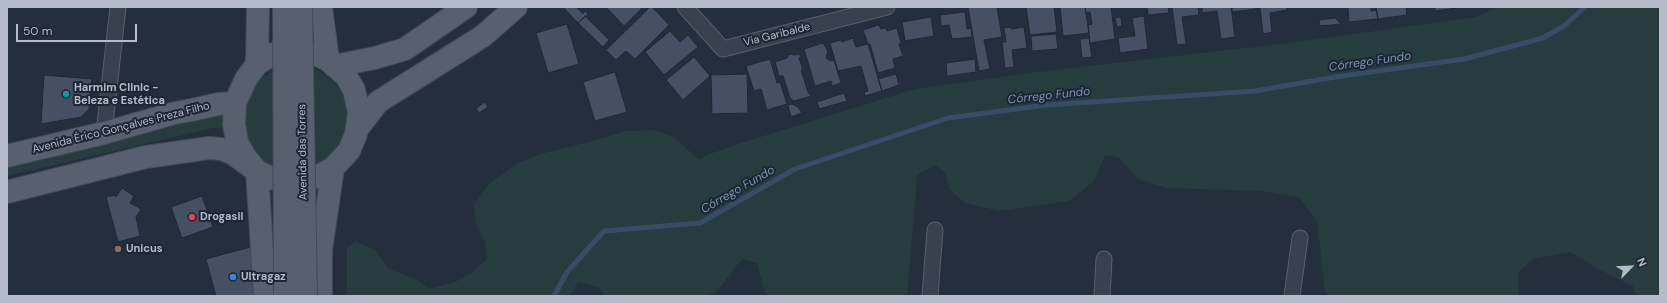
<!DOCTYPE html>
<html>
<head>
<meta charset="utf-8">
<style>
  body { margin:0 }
  #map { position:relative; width:1667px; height:303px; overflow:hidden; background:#242f3e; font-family:"DM Sans",sans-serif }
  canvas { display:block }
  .frame { position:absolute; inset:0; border:8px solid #b4bcc9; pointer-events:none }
  .north { position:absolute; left:1611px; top:247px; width:40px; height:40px; -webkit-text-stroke:3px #1d2633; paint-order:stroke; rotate:66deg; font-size:11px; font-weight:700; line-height:16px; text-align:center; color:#b4bcc9 }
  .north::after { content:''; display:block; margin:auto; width:14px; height:18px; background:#b4bcc9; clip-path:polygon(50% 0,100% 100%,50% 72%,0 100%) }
  .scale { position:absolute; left:16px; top:24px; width:121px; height:18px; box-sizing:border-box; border:2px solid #b4bcc9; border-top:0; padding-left:5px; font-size:12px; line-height:14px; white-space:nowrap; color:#b4bcc9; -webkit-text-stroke:3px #1d2633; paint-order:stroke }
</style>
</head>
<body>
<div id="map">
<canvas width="1667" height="303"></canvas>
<div class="frame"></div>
<div class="north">N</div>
<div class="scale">50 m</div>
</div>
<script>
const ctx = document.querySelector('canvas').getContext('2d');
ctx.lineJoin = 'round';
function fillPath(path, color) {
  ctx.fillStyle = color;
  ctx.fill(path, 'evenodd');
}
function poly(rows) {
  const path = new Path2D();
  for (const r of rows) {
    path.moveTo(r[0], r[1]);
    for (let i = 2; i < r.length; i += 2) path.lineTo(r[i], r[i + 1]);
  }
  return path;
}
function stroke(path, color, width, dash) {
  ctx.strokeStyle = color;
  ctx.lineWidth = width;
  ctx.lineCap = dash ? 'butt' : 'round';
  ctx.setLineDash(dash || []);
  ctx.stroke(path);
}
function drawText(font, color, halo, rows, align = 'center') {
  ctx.font = font + ' "DM Sans",sans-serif';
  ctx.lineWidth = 4;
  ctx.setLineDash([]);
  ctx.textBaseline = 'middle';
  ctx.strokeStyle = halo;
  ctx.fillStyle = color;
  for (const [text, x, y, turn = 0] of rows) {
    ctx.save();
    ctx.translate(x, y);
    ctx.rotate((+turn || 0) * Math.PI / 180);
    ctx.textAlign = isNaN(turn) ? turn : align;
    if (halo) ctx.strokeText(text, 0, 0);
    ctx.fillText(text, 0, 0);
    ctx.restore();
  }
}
const green = poly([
  [1498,7,1660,7,1660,296,1636,296,1633,286,1598,269,1571,252,1533,259,1518,273,1518,296,1328,296,1325,291,1317,221,1299,197,1261,191,1167,188,1138,179,1118,157,1105,155,1094,181,1069,201,999,211,965,203,949,189,946,174,936,165,917,175,907,296,766,296,757,263,742,259,718,290,706,296,604,296,599,287,578,282,570,296,347,296,347,248,356,241,375,250,388,268,417,280,429,289,455,282,472,273,487,259,485,242,476,224,474,205,490,183,518,163,541,154,597,140,626,131,655,130,675,138,699,160,707,155,741,143,915,89,1037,72,1297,42,1476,17],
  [306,67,321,72,330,80,340,90,348,109,349,132,327,165,288,174,261,164,247,143,242,128,247,97,252,89,262,78,276,70],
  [225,106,225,130,220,128,213,128,7,176,7,161]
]);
const stream = poly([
  [554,296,567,272,604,231,700,223,795,169,948,118,1047,105,1255,91,1335,77,1464,59,1543,38,1564,26,1585,7]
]);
const building = poly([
  [563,7,576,7,583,14,585,11,588,14,578,23,563,7],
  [606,7,643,7,624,26,606,7],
  [650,7,652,7,669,25,635,59,626,51,616,60,606,50,650,7],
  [968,7,997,7,1002,37,984,40,990,69,979,71,968,7],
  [1026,7,1054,7,1057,32,1030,35,1026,7],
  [1060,7,1085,7,1089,33,1063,36,1060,7],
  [1085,7,1111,7,1115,39,1090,43,1088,25,1092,24,1090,12,1086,13,1085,7],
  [1147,7,1168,7,1169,13,1148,15,1147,7],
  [1172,7,1198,7,1199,15,1182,17,1186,44,1177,45,1172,7],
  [1202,7,1231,7,1235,37,1221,39,1217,11,1202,13,1202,7],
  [1232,7,1255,7,1256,9,1232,12,1232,7],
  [1260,7,1286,7,1287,10,1270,13,1272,32,1263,34,1260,7],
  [1348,7,1371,7,1371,11,1376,10,1378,19,1349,22,1348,7],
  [1376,7,1406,7,1407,15,1378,19,1376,7],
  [1435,7,1464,7,1435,11,1435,7],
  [965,12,967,29,971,28,972,37,952,39,949,25,941,26,940,15,965,12],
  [585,16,609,40,603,47,578,23,585,16],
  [1144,16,1148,49,1120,53,1118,38,1135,36,1132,18,1144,16],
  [931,17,934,36,905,41,902,22,931,17],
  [1121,17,1122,26,1117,27,1115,18,1121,17],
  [1335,18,1341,24,1320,26,1319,20,1335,18],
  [567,24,579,64,548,73,536,33,567,24],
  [879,25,881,29,886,28,887,31,897,28,901,43,899,44,903,56,893,59,895,68,878,73,870,44,868,44,863,30,879,25],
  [1011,27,1011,29,1024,27,1027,48,1012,50,1014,67,1005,68,1002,42,1006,42,1004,28,1011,27],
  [670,31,680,42,688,35,698,47,664,75,645,52,670,31],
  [1056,34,1058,49,1032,51,1031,36,1056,34],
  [853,38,856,47,868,44,882,91,865,96,864,92,868,91,861,66,838,71,830,43,841,40,842,42,853,38],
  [1089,38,1092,57,1082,58,1080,39,1089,38],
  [823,43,828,51,826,58,831,61,834,60,841,83,832,86,831,81,815,86,804,49,823,43],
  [789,54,794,55,798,54,800,55,801,57,799,58,803,70,801,70,808,92,811,96,794,101,790,98,783,76,779,76,775,62,787,58,789,54],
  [694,57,710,76,683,100,666,80,694,57],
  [770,59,777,83,780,82,787,104,767,110,761,89,754,91,746,66,770,59],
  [975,59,976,72,947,76,946,63,975,59],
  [615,72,627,112,595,121,583,82,615,72],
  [747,74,748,113,712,114,711,75,747,74],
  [896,74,899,85,882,91,878,79,896,74],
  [44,75,92,79,89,109,81,117,41,124,44,75],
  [844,93,847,101,819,109,817,102,844,93],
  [485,102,488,107,479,113,476,108,485,102],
  [792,104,798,107,802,113,791,117,788,105,792,104],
  [122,188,134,196,130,203,141,209,136,217,140,236,118,242,106,197,115,195,116,197,122,188],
  [202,196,213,227,182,238,171,207,202,196],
  [254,246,255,296,216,296,206,259,254,246]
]);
const street = poly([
  [685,7,723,49,887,7],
  [104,133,118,7],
  [930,296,935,230],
  [1102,296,1104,259],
  [1292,296,1300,238]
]);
const primary = poly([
  [321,7,328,60],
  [257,64,258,7],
  [334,66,375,58,405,49,466,7],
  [358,128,378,102,483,36,516,7],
  [7,156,104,133,175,113,192,110,218,104,235,103],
  [7,192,146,157,209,148,221,149,232,153,257,171,271,178,287,182,303,181,319,176,333,168,349,151,356,134,359,112,354,90,346,76,328,60,311,52,292,50,273,54,257,64,246,79,235,103,234,124,237,142,245,157,257,171,265,296],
  [321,296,321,250,333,168]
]);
const primaryBridge = poly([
  [284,7,285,296],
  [301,7,306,296]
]);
const markers = [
  [66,94,4,"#0f9aa8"],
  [192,217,4,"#e0444e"],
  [118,249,4,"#8d6e63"],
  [233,277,4,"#3f7fe0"]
];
const streetNames = [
  ["Via Garibalde",777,35,-14],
  ["Avenida Érico Gonçalves Preza Filho",121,128,-14],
  ["Avenida das Torres",303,152,-91]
];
const poiNames = [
  ["Harmim Clinic -",74,88],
  ["Beleza e Estética",74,101],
  ["Drogasil",200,217],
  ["Unicus",126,249],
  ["Ultragaz",241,277]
];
const waterNames = [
  ["Córrego Fundo",1370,62,-8],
  ["Córrego Fundo",1049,96,-6],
  ["Córrego Fundo",738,190,-30]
];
fillPath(green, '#263c3f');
stroke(stream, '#394c67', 5);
fillPath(building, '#455162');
stroke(building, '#1f2835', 1);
stroke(street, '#565f6c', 17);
stroke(primary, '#414a57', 24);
stroke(street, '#38414e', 15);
stroke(primary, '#56606e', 22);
stroke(primaryBridge, '#414a57', 24, []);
stroke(primaryBridge, '#56606e', 22);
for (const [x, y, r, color] of markers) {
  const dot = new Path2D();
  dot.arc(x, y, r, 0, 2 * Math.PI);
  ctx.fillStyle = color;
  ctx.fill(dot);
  stroke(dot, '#1d2633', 1.5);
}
drawText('11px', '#b4bcc9', '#1d2633', streetNames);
drawText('bold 11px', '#b4bcc9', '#1d2633', poiNames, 'left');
drawText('italic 12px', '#7c92b1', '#1d2633', waterNames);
</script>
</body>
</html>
